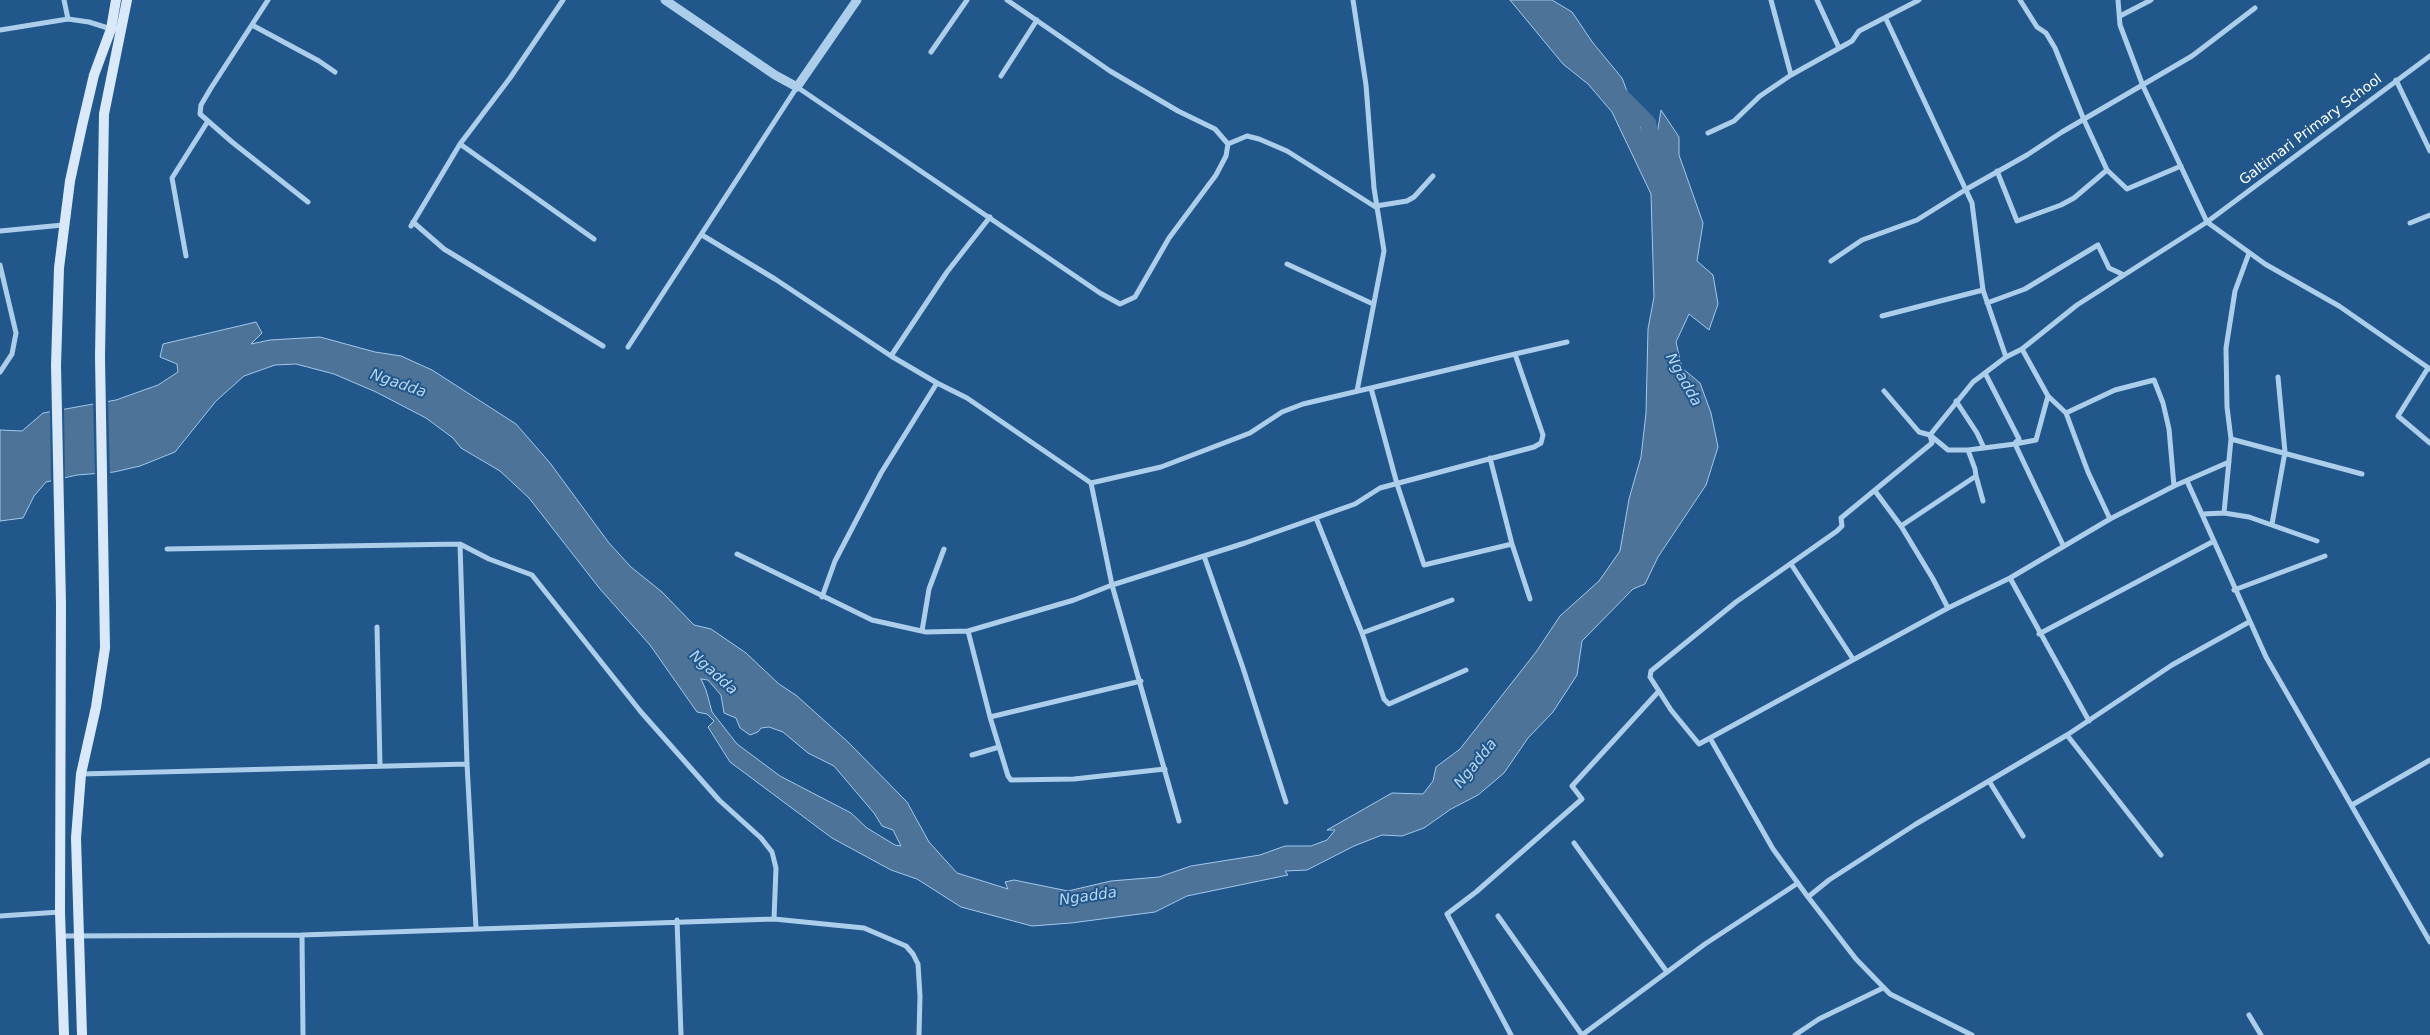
<!DOCTYPE html>
<html>
<head>
<meta charset="utf-8">
<style>
  body { margin:0 }
  canvas { display:block; background:#21578b }
</style>
</head>
<body>
<canvas width="2430" height="1035"></canvas>
<script>
const ctx = document.querySelector('canvas').getContext('2d');
ctx.lineJoin = 'round';
function fillPath(path, color) {
  ctx.fillStyle = color;
  ctx.fill(path, 'evenodd');
}
function poly(rows) {
  const path = new Path2D();
  for (const r of rows) {
    path.moveTo(r[0], r[1]);
    for (let i = 2; i < r.length; i += 2) path.lineTo(r[i], r[i + 1]);
  }
  return path;
}
function stroke(path, color, width, dash) {
  ctx.strokeStyle = color;
  ctx.lineWidth = width;
  ctx.lineCap = dash ? 'butt' : 'round';
  ctx.setLineDash(dash || []);
  ctx.stroke(path);
}
function drawText(font, color, halo, rows, align = 'center') {
  ctx.font = font + ' "DejaVu Sans",sans-serif';
  ctx.lineWidth = 4;
  ctx.setLineDash([]);
  ctx.textBaseline = 'middle';
  ctx.strokeStyle = halo;
  ctx.fillStyle = color;
  for (const [text, x, y, turn = 0] of rows) {
    ctx.save();
    ctx.translate(x, y);
    ctx.rotate((+turn || 0) * Math.PI / 180);
    ctx.textAlign = isNaN(turn) ? turn : align;
    if (halo) ctx.strokeText(text, 0, 0);
    ctx.fillText(text, 0, 0);
    ctx.restore();
  }
}
const water = poly([
  [1510,0,1552,0,1572,12,1593,43,1622,78,1653,159,1661,110,1679,137,1679,155,1703,223,1697,261,1713,275,1718,304,1709,330,1689,314,1676,342,1682,368,1700,383,1711,413,1718,447,1706,485,1658,557,1645,584,1633,589,1582,641,1577,675,1553,712,1528,738,1504,773,1478,795,1451,809,1424,828,1402,836,1382,835,1354,846,1307,870,1285,871,1288,875,1187,896,1155,912,1071,923,1032,926,961,907,917,879,891,870,832,838,730,762,708,727,714,721,707,714,697,712,650,645,600,589,529,498,500,471,461,448,453,438,426,418,376,392,334,374,296,364,275,365,244,376,216,401,175,452,140,466,114,472,77,475,46,482,34,496,23,518,0,521,0,430,22,431,43,413,116,400,158,385,178,372,177,364,160,357,163,344,256,322,262,333,251,344,270,340,320,337,375,352,401,356,432,370,516,424,550,463,609,543,631,567,662,592,694,625,711,629,746,653,779,684,797,696,849,743,907,802,929,842,957,873,1008,889,1005,882,1014,880,1068,891,1111,881,1159,877,1191,866,1260,855,1285,846,1311,846,1327,840,1335,830,1327,830,1392,793,1423,794,1433,781,1436,767,1460,749,1536,652,1560,616,1599,581,1620,551,1629,499,1641,457,1646,413,1648,329,1654,297,1651,194,1612,112,1588,84,1563,64,1510,0],
  [701,679,708,680,721,695,724,713,736,718,740,728,750,735,758,732,761,728,769,727,783,732,808,753,834,766,874,813,882,826,893,830,901,846,895,845,867,828,851,813,780,776,737,744,712,712,706,690,701,679]
]);
const pier = poly([
  [108,399,110,475,95,476,93,402],
  [64,407,65,480,51,483,50,409]
]);
const river = poly([
  [1618,93,1648,123,1660,172]
]);
const minor = poly([
  [64,0,68,19],
  [268,0,211,88,201,105,200,114,232,142,308,202],
  [1353,0,1366,85,1374,188,1384,251,1357,391],
  [1771,0,1791,75],
  [1817,0,1839,48],
  [2020,0,2037,27,2046,33,2055,48,2084,120,2107,170,2127,189,2181,166],
  [2118,0,2120,25,2143,86,2207,222,2265,264,2339,306,2430,369],
  [2120,16,2151,0],
  [1886,19,1972,203,1983,290,2006,357],
  [252,25,319,61,335,72],
  [0,30,68,19,89,22,111,29],
  [931,52,967,0],
  [1001,76,1037,20],
  [2396,80,2430,151],
  [1708,133,1734,121,1760,96,1791,75,1852,41,1859,31,1919,0],
  [460,144,594,239],
  [1228,144,1247,136,1259,139,1287,151,1377,208],
  [1997,171,2017,221,2061,205,2074,198,2107,170],
  [1376,206,1407,201,1414,197,1433,176],
  [413,222,444,249,603,346],
  [2410,223,2430,215],
  [411,226,460,144,510,78,563,0],
  [0,231,63,225],
  [702,235,775,279,891,356,937,383,967,398,1091,483,1112,585,1179,821],
  [186,256,172,178,208,121],
  [1831,261,1862,240,1917,220,1965,190,2027,155,2062,132,2192,56,2255,8],
  [1287,264,1373,304],
  [0,265,16,333,12,354,0,372],
  [2124,275,2077,305,2022,349,2006,357,1973,382,1930,435,1932,443,1841,518,1842,526,1837,531,1736,602,1651,671,1650,677,1671,710,1699,744,1948,608,2010,578,2110,519,2174,486,2229,462],
  [1987,303,2025,289,2098,245,2109,268,2124,275,2207,222,2430,56],
  [1882,316,1983,290],
  [628,347,797,87,1100,293,1120,304,1135,297,1169,238,1216,175,1226,156,1228,144,1215,129,1178,111,1110,71,1007,0],
  [1515,354,1567,342],
  [891,356,947,272,990,217],
  [2428,368,2398,416,2430,443],
  [1985,373,2019,439,2015,443],
  [1371,388,1397,484,1424,565,1512,544,1490,458],
  [1884,391,1919,432,1930,435,1948,450,1968,450],
  [2048,396,2066,413,2088,472,2110,519],
  [1956,401,1977,433,1984,448],
  [2066,413,2115,390,2154,380,2163,403,2169,429,2174,486],
  [2231,439,2362,474],
  [2015,444,2036,440,2048,396,2022,349],
  [1976,476,1983,501],
  [2187,481,2266,657,2430,942],
  [1875,491,1901,526,1933,579,1948,608],
  [2224,513,2231,439,2227,407,2226,348,2235,291,2249,253],
  [2203,514,2224,513,2249,517,2317,541],
  [1316,518,1362,633,1384,699,1389,704,1466,670],
  [2272,524,2285,452,2278,377],
  [1901,526,1976,476,1975,469,1968,450,2015,444,2063,545],
  [460,544,467,764,476,928],
  [1512,544,1530,599],
  [167,549,460,544,489,559,532,575,641,712,719,800,761,838,772,852,776,868,774,919],
  [737,554,872,620,926,632,968,631,1074,600,1112,585,1245,543,1355,504,1380,488,1534,447,1541,443,1543,435,1515,354,1303,404,1282,412,1250,433,1161,467,1091,483],
  [1204,556,1243,668,1286,802],
  [1791,564,1853,659],
  [2010,578,2089,721],
  [2234,590,2325,556],
  [822,597,835,561,881,473,937,383],
  [377,627,380,766],
  [922,631,929,589,944,549],
  [968,631,990,717,1008,776,1011,780,1074,779,1165,769],
  [1362,633,1452,600],
  [2039,634,2214,541],
  [990,717,1141,681],
  [2067,735,2161,855],
  [1710,738,1773,849,1808,897],
  [972,755,999,747],
  [81,774,467,764],
  [1989,781,2023,836],
  [2352,805,2430,760],
  [1574,843,1667,972],
  [0,916,60,912],
  [1498,916,1582,1035],
  [677,920,681,1035],
  [302,935,303,1035],
  [62,936,302,935,774,919,864,928,906,946,913,954,918,964,920,996,919,1035],
  [2249,1015,2261,1035],
  [1511,1035,1447,914,1476,892,1582,799,1572,786,1659,691],
  [1582,1035,1705,944,1798,883],
  [1795,1035,1819,1019,1883,988],
  [1972,1035,1890,994,1856,959,1808,897,1829,880,1916,824,2067,735,2172,665,2249,622]
]);
const tertiary = poly([
  [665,0,775,75,797,87,857,0]
]);
const secondary = poly([
  [64,1035,60,912,61,604,56,365,59,268,70,181,82,126,94,75,111,29,116,0],
  [82,1035,76,838,81,774,96,707,105,648,100,357,104,114,127,0]
]);
const streetNames = [
  ["Galtimari Primary School",2311,130,-37]
];
const waterNames = [
  ["Ngadda",1683,380,61],
  ["Ngadda",398,384,19],
  ["Ngadda",713,673,42],
  ["Ngadda",1476,764,-51],
  ["Ngadda",1088,897,-8]
];
fillPath(water, '#4d7398');
stroke(water, '#a1c9ec', 1);
fillPath(pier, '#21578b');
stroke(river, '#4d7398', 16);
stroke(minor, '#adceeb', 5);
stroke(tertiary, '#adceeb', 9);
stroke(secondary, '#d9e9f9', 10);
drawText('14px', '#fff', '#21578b', streetNames);
drawText('italic 15px', '#b9d7f2', '#21578b', waterNames);
</script>
</body>
</html>
